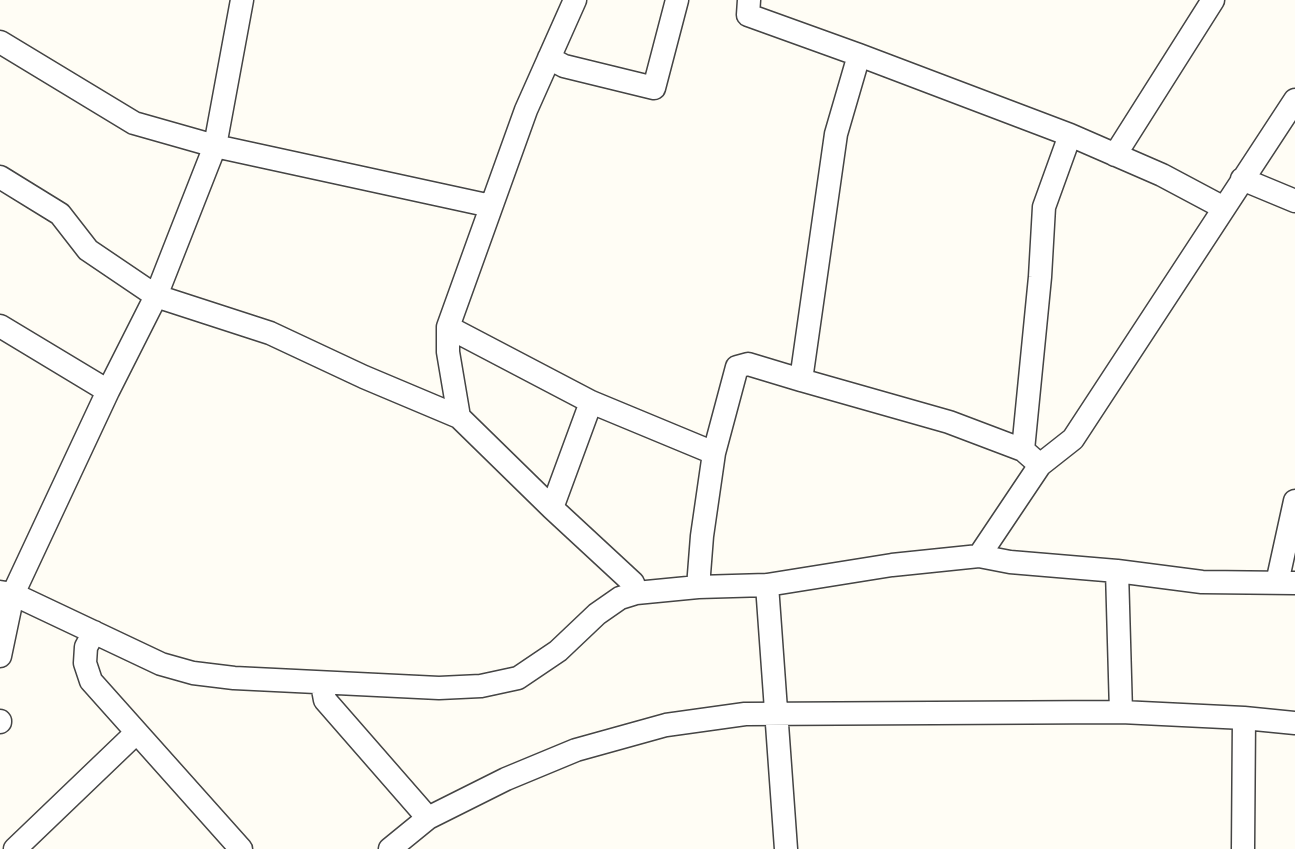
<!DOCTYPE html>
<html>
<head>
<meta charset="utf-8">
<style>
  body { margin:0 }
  canvas { display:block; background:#fffdf5 }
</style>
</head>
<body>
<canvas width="1295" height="849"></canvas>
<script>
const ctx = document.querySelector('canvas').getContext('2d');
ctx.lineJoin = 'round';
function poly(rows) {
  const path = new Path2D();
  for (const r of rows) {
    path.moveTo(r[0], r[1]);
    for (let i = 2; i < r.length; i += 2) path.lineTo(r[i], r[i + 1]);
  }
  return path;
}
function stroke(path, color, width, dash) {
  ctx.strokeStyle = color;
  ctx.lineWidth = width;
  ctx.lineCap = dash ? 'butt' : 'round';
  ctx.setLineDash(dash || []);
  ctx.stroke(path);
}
const minor = poly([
  [242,0,215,146,156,296,108,391,13,594,161,664,193,673,234,678,439,688,481,686,518,678,558,651,597,614,620,598,636,593,698,587,767,585,892,565,979,556,1010,562,1117,571,1202,582,1295,583],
  [575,0,526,110,448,327,448,352,459,417,552,508,633,583,636,593],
  [749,0,748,15,859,55,1070,135,1162,175,1224,208],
  [0,42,134,123,215,146,491,206],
  [549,58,564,66,654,88,677,0],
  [1115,155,1213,0],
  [0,177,60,214,88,250,156,296,270,333,364,377,459,417],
  [1242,179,1295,201],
  [0,326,108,391],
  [448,327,591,402,714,453],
  [801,380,949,422,1023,450],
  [1040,465,1073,439,1295,100],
  [552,508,591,402],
  [979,556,1040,465,1023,450,1040,277,1044,207,1070,135],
  [1117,571,1121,712],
  [1277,583,1295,501],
  [767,585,786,849],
  [698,587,702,536,714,453,737,367,748,364,801,380,836,134,859,55],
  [0,592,13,594,0,656],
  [94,632,86,647,85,663,91,681,241,849],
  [322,684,325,700,428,818,390,849],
  [0,721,0,722],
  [428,818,506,779,576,750,666,725,745,714,1121,712,1244,718,1295,723],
  [15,849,136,733],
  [1243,849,1244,718]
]);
stroke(minor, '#444', 25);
stroke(minor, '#fff', 22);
</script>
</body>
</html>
